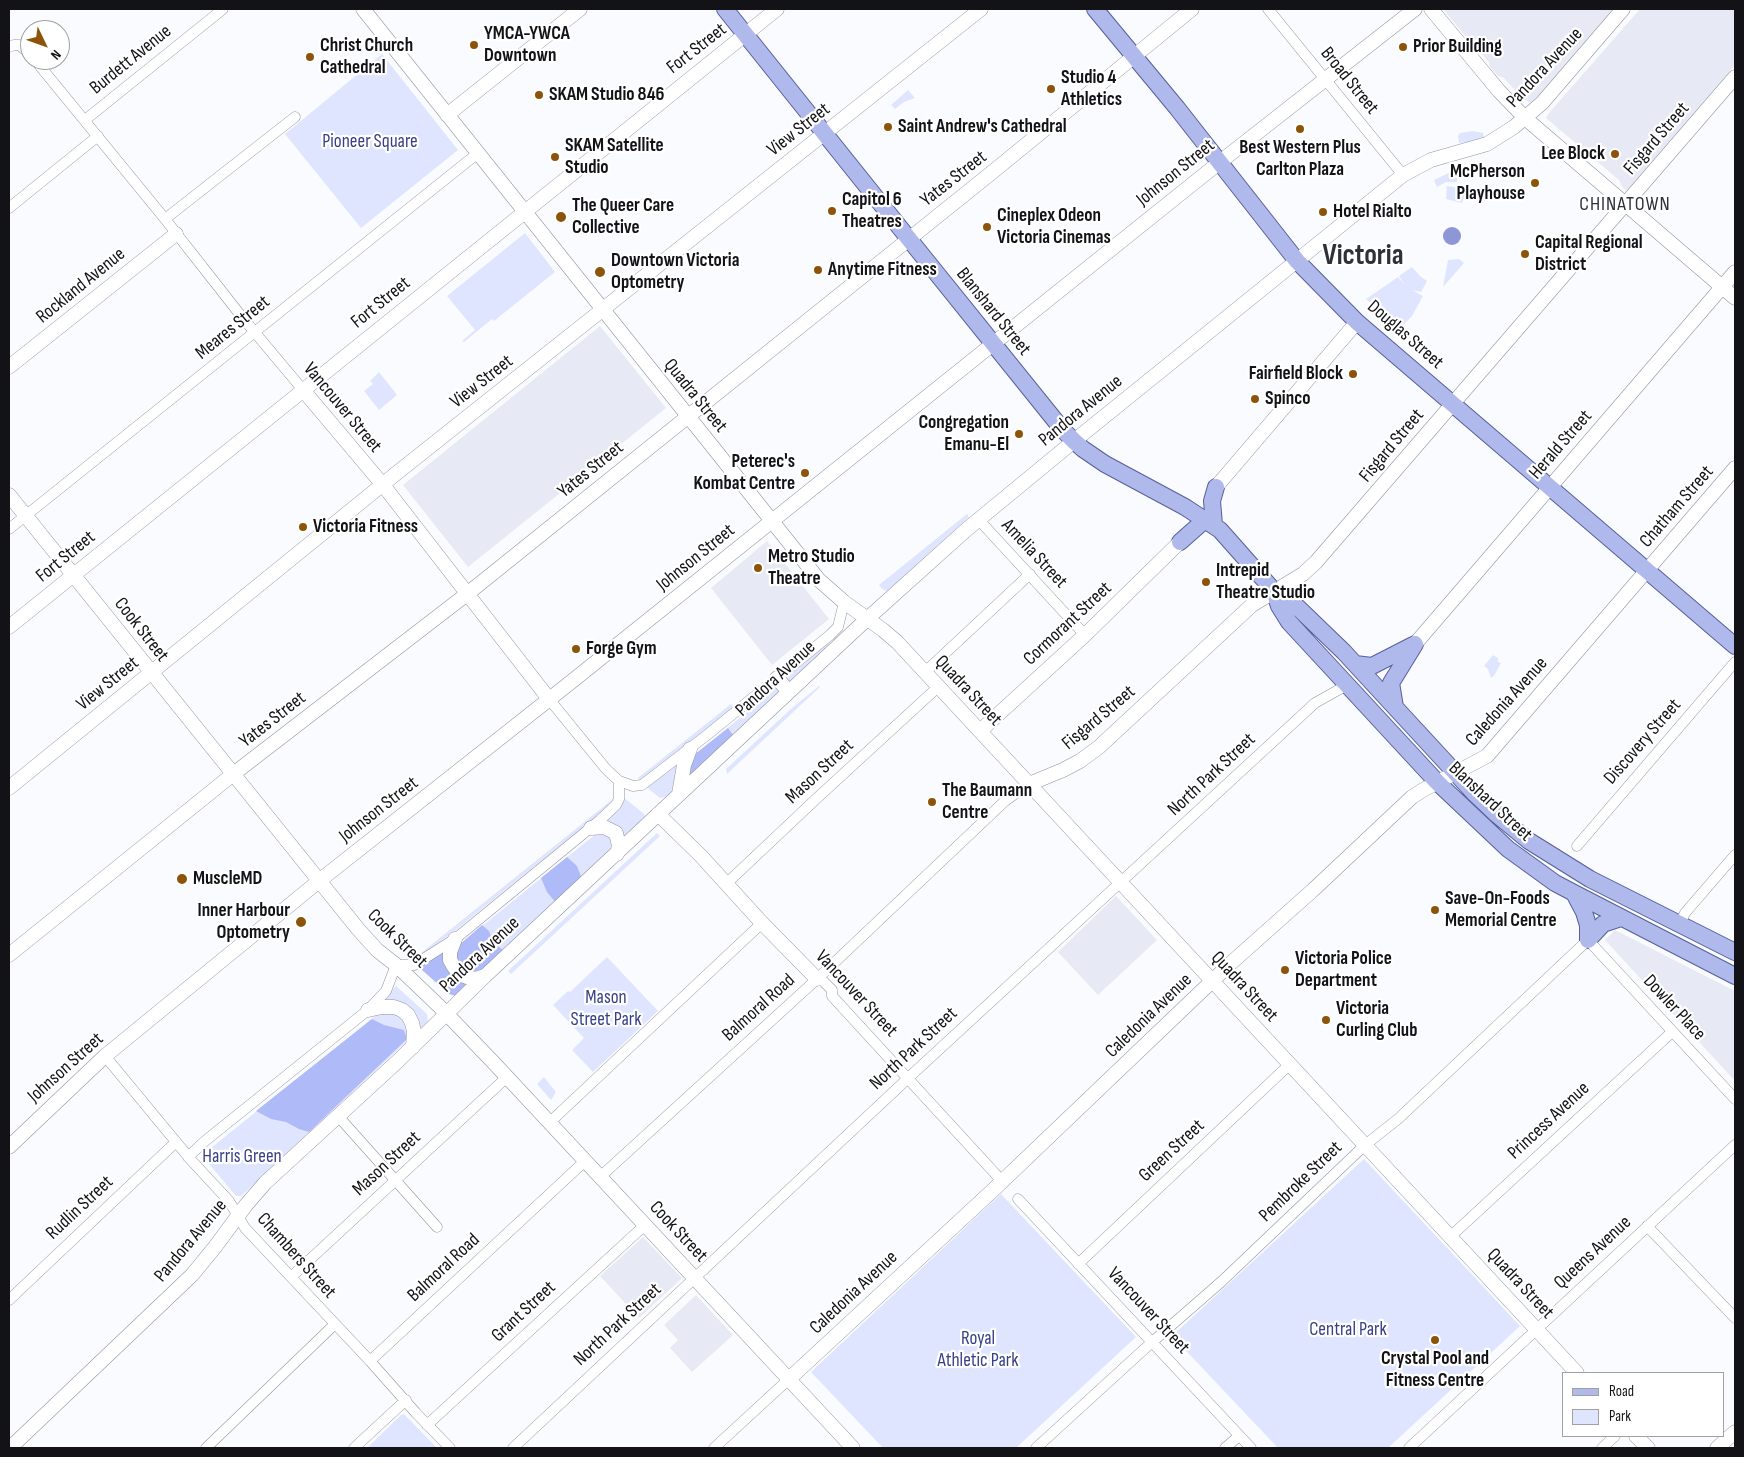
<!DOCTYPE html>
<html>
<head>
<meta charset="utf-8">
<style>
  body { margin:0 }
  #map { position:relative; width:1744px; height:1457px; overflow:hidden; background:#fafbff; font-family:"Sofia Sans Condensed",sans-serif }
  canvas { display:block }
  .frame { position:absolute; inset:0; border:10px solid #131317; pointer-events:none }
  .legend { position:absolute; left:1562px; top:1372px; width:162px; height:65px; box-sizing:border-box; background:#fff; border:1px solid #a1a1a2; margin:0; padding:6px 9px; list-style:none; font-size:15px; color:#131317 }
  .legend li { display:flex; align-items:center; gap:10px; height:25px }
  .legend b { width:25px; border:1px solid #a1a1a2 }
  .north { position:absolute; left:20px; top:20px; width:50px; height:50px; box-sizing:border-box; background:#fff; border:1px solid #a1a1a2; border-radius:50%; rotate:132deg; font-size:14px; font-weight:700; line-height:20px; text-align:center; color:#131317 }
  .north::after { content:''; display:block; margin:auto; width:18px; height:22px; background:#8c5409; clip-path:polygon(50% 0,100% 100%,50% 72%,0 100%) }
</style>
</head>
<body>
<div id="map">
<canvas width="1744" height="1457"></canvas>
<div class="frame"></div>
<ul class="legend">
<li><b style="height:6px;background:#b0b9ec"></b>Road</li>
<li><b style="height:14px;background:#dfe5fe"></b>Park</li>
</ul>
<div class="north">N</div>
</div>
<script>
const ctx = document.querySelector('canvas').getContext('2d');
ctx.lineJoin = 'round';
function fillPath(path, color) {
  ctx.fillStyle = color;
  ctx.fill(path, 'evenodd');
}
function poly(rows) {
  const path = new Path2D();
  for (const r of rows) {
    if (r.length === 3) {
      path.moveTo(r[0] + r[2], r[1]);
      path.arc(r[0], r[1], r[2], 0, 2 * Math.PI);
      continue;
    }
    path.moveTo(r[0], r[1]);
    for (let i = 2; i < r.length; i += 2) path.lineTo(r[i], r[i + 1]);
  }
  return path;
}
function stroke(path, color, width, dash) {
  ctx.strokeStyle = color;
  ctx.lineWidth = width;
  ctx.lineCap = dash ? 'butt' : 'round';
  ctx.setLineDash(dash || []);
  ctx.stroke(path);
}
function drawText(font, color, halo, rows, align = 'center') {
  ctx.font = font + ' "Sofia Sans Condensed",sans-serif';
  ctx.lineWidth = 4.5;
  ctx.setLineDash([]);
  ctx.textBaseline = 'middle';
  ctx.strokeStyle = halo;
  ctx.fillStyle = color;
  for (const [text, x, y, turn = 0] of rows) {
    ctx.save();
    ctx.translate(x, y);
    ctx.rotate((+turn || 0) * Math.PI / 180);
    ctx.textAlign = isNaN(turn) ? turn : align;
    if (halo) ctx.strokeText(text, 0, 0);
    ctx.fillText(text, 0, 0);
    ctx.restore();
  }
}
const built = poly([
  [1443,9,1618,9,1610,14,1532,104,1521,97,1503,77,1498,76,1490,67,1489,62,1471,43],
  [1640,9,1735,9,1735,65,1639,177,1631,188,1627,190,1623,188,1619,180,1546,118,1549,113],
  [600,326,666,408,468,567,403,485],
  [767,541,829,619,772,665,711,588],
  [1116,896,1157,940,1098,995,1058,952],
  [1615,930,1735,991,1735,1081,1605,940],
  [643,1237,682,1278,639,1318,600,1276],
  [696,1295,733,1335,692,1372,670,1348,678,1340,664,1325]
]);
const green = poly([
  [382,54,458,150,361,228,285,134],
  [908,90,915,98,904,102,895,109,891,105],
  [1473,131,1483,133,1484,137,1469,142,1459,143,1458,136,1460,133],
  [1459,168,1457,182,1446,182,1437,187,1434,180],
  [1447,186,1467,189,1462,203,1446,199],
  [525,233,555,272,494,321,492,319,464,342,462,341,475,330,447,296],
  [1459,259,1464,263,1443,287,1448,260],
  [1412,267,1420,276,1427,281,1421,292,1412,290,1423,296,1412,316,1402,326,1398,327,1366,299,1398,277,1405,285,1399,276],
  [379,372,397,395,379,410,364,391,373,384,370,381],
  [967,514,969,517,887,591,882,589,879,585],
  [827,642,829,644,792,683,788,683,784,678],
  [1493,655,1498,658,1498,662,1501,663,1494,676,1491,678,1488,669,1484,666],
  [819,686,820,687,727,774,726,769,792,708],
  [772,687,778,687,782,691,694,775,694,755,767,696],
  [731,704,734,707,640,781,638,778],
  [678,762,675,790,666,797,660,798,646,787],
  [623,797,643,813,646,817,624,840,605,820],
  [613,799,609,806,457,929,418,959,416,957],
  [597,833,613,837,611,850,483,971,461,943],
  [657,833,660,836,511,974,508,971],
  [607,957,658,1011,593,1072,572,1050,584,1038,553,1005,568,991,570,992],
  [396,986,427,1014,428,1022,419,1030,383,1000],
  [385,1011,401,1015,409,1031,405,1043,241,1196,236,1196,205,1159,206,1152,375,1016],
  [544,1077,556,1092,551,1100,537,1084],
  [1364,1159,1520,1326,1388,1448,1278,1448,1172,1336],
  [1001,1194,1136,1337,1016,1448,883,1448,811,1372],
  [404,1414,437,1448,367,1448,401,1415]
]);
const forest = poly([
  [728,728,735,738,685,780,694,755],
  [567,857,577,866,582,879,556,903,547,892,541,878],
  [482,925,489,931,493,942,504,951,483,971,476,973,465,972,455,958,458,946],
  [444,951,470,983,456,996,449,994,422,970,421,966],
  [372,1019,384,1025,404,1030,407,1039,309,1132,299,1129,286,1122,271,1119,256,1111]
]);
const water = poly([
  [1452,236,9]
]);
const street = poly([
  [1268,9,1403,175],
  [9,47,14,45,19,45,30,54],
  [35,60,165,219,242,317,303,390],
  [85,120,223,9],
  [9,208,98,136],
  [165,219,295,117],
  [978,519,1085,635],
  [9,529,478,153],
  [925,672,1030,574],
  [549,699,606,769,619,781,633,786,642,785,707,735,830,635,838,627,844,602],
  [1577,846,1735,662],
  [727,883,816,799,938,687],
  [1680,924,1685,913,1735,855],
  [817,979,823,981,832,990,832,996,1002,1181],
  [105,1056,191,1160,229,1201,245,1228,370,1361,416,1413,450,1448],
  [338,1116,437,1227],
  [549,1123,762,923],
  [188,1157,205,1141,368,1010,386,991,396,965,414,965,455,939,600,820,616,805,619,799,619,781],
  [600,1177,817,979,1005,801,1029,784],
  [1018,1199,1251,1448],
  [1647,1226,1735,1318],
  [1450,1237,1672,1032],
  [1078,1264,1290,1064],
  [291,1277,507,1077],
  [9,1300,176,1142],
  [370,1361,585,1161],
  [427,1425,645,1225],
  [206,1448,335,1324],
  [354,1448,406,1400],
  [513,1448,919,1068,1315,703,1347,685],
  [714,1448,789,1379],
  [1036,1448,1151,1343,1221,1282,1365,1145,1398,1119,1588,940,1735,1099],
  [1225,1448,1239,1436],
  [1409,1448,1735,1145],
  [1602,1448,1615,1436]
]);
const secondary = poly([
  [363,9,819,580,844,602,883,630,897,642,1577,1373],
  [1431,9,1499,91,1525,118,1735,298],
  [447,115,580,9],
  [9,367,176,234],
  [303,390,383,485,549,699],
  [1216,487,1357,322],
  [9,495,358,929,377,950,396,965,439,1006,493,1062,853,1448],
  [9,627,777,9],
  [1415,644,1735,272],
  [777,678,789,692],
  [980,731,1085,635,1180,542],
  [1029,784,1063,770,1080,761,1099,747,1252,605,1303,574,1316,562,1735,77],
  [9,788,398,472,981,9],
  [679,794,684,765,690,749],
  [658,814,701,856,762,923,817,979],
  [591,828,604,827,616,833,619,846,617,854],
  [455,939,450,952,450,960,454,967,460,974,467,977,476,979,485,976],
  [9,955,232,775,467,594,990,174,1192,9],
  [368,1010,382,1007,394,1007,402,1010,408,1015,412,1023,414,1031,413,1047],
  [9,1147,105,1056,319,881,571,682,1220,162,1415,9],
  [789,1379,991,1192,1231,963,1313,890,1412,797,1423,790,1487,756,1735,468],
  [1636,1436,1648,1448],
  [10,1448,192,1275,215,1247,246,1205,265,1183,398,1061,485,976,867,619,966,530,1074,441,1403,175,1431,160,1487,144,1514,127,1542,103,1623,9],
  [1717,1448,1735,1432]
]);
const primary = poly([
  [725,9,909,239,1062,429,1074,441,1083,449,1105,464,1185,507,1220,530,1274,591,1289,599,1344,652,1475,794,1495,813,1529,841,1590,879,1735,952],
  [1095,9,1177,108,1297,261,1357,322,1735,646],
  [1214,525,1212,501,1216,487],
  [1180,542,1206,519],
  [1274,591,1279,606,1289,622,1437,782,1508,849,1555,883,1574,893,1735,976],
  [1355,664,1372,666,1413,645],
  [1395,707,1391,683,1415,644],
  [1574,893,1584,912,1588,925,1588,940],
  [1588,940,1603,924,1621,918]
]);
const markers = [
  [474,45,5,"#8c5409"],
  [1403,47,5,"#8c5409"],
  [310,57,5,"#8c5409"],
  [1051,89,5,"#8c5409"],
  [539,95,5,"#8c5409"],
  [888,127,5,"#8c5409"],
  [1300,129,5,"#8c5409"],
  [1615,154,5,"#8c5409"],
  [555,157,5,"#8c5409"],
  [1535,183,5,"#8c5409"],
  [832,211,5,"#8c5409"],
  [1323,212,5,"#8c5409"],
  [561,217,6,"#8c5409"],
  [987,227,5,"#8c5409"],
  [1525,254,5,"#8c5409"],
  [818,270,5,"#8c5409"],
  [600,272,6,"#8c5409"],
  [1353,374,5,"#8c5409"],
  [1255,399,5,"#8c5409"],
  [1019,434,5,"#8c5409"],
  [805,473,5,"#8c5409"],
  [303,527,5,"#8c5409"],
  [758,568,5,"#8c5409"],
  [1206,582,5,"#8c5409"],
  [576,649,5,"#8c5409"],
  [932,802,5,"#8c5409"],
  [182,879,6,"#8c5409"],
  [1435,910,5,"#8c5409"],
  [301,922,6,"#8c5409"],
  [1285,970,5,"#8c5409"],
  [1326,1020,5,"#8c5409"],
  [1435,1340,5,"#8c5409"]
];
const poiNames = [
  ["YMCA-YWCA",484,34],
  ["Downtown",484,56],
  ["Christ Church",320,46],
  ["Cathedral",320,68],
  ["Prior Building",1413,47],
  ["Studio 4",1061,78],
  ["Athletics",1061,100],
  ["SKAM Studio 846",549,95],
  ["Saint Andrew's Cathedral",898,127],
  ["SKAM Satellite",565,146],
  ["Studio",565,168],
  ["Best Western Plus",1300,148,"center"],
  ["Carlton Plaza",1300,170,"center"],
  ["Lee Block",1605,154,"right"],
  ["McPherson",1525,172,"right"],
  ["Playhouse",1525,194,"right"],
  ["Capitol 6",842,200],
  ["Theatres",842,222],
  ["The Queer Care",572,206],
  ["Collective",572,228],
  ["Hotel Rialto",1333,212],
  ["Cineplex Odeon",997,216],
  ["Victoria Cinemas",997,238],
  ["Capital Regional",1535,243],
  ["District",1535,265],
  ["Downtown Victoria",611,261],
  ["Optometry",611,283],
  ["Anytime Fitness",828,270],
  ["Fairfield Block",1343,374,"right"],
  ["Spinco",1265,399],
  ["Congregation",1009,423,"right"],
  ["Emanu-El",1009,445,"right"],
  ["Peterec's",795,462,"right"],
  ["Kombat Centre",795,484,"right"],
  ["Victoria Fitness",313,527],
  ["Metro Studio",768,557],
  ["Theatre",768,579],
  ["Intrepid",1216,571],
  ["Theatre Studio",1216,593],
  ["Forge Gym",586,649],
  ["The Baumann",942,791],
  ["Centre",942,813],
  ["MuscleMD",193,879],
  ["Save-On-Foods",1445,899],
  ["Memorial Centre",1445,921],
  ["Inner Harbour",290,911,"right"],
  ["Optometry",290,933,"right"],
  ["Victoria Police",1295,959],
  ["Department",1295,981],
  ["Victoria",1336,1009],
  ["Curling Club",1336,1031],
  ["Crystal Pool and",1435,1359,"center"],
  ["Fitness Centre",1435,1381,"center"]
];
const streetNames = [
  ["Fort Street",697,49,-38],
  ["Burdett Avenue",131,60,-39],
  ["Pandora Avenue",1545,68,-47],
  ["Broad Street",1349,81,51],
  ["View Street",799,130,-38],
  ["Fisgard Street",1657,139,-49],
  ["Johnson Street",1176,173,-39],
  ["Yates Street",954,179,-38],
  ["Rockland Avenue",81,286,-39],
  ["Fort Street",381,303,-39],
  ["Blanshard Street",993,312,51],
  ["Meares Street",233,328,-39],
  ["Douglas Street",1405,335,41],
  ["View Street",482,382,-38],
  ["Quadra Street",695,396,51],
  ["Vancouver Street",342,408,50],
  ["Pandora Avenue",1081,411,-39],
  ["Herald Street",1561,445,-49],
  ["Fisgard Street",1392,446,-50],
  ["Yates Street",591,470,-39],
  ["Chatham Street",1677,507,-49],
  ["Amelia Street",1034,554,47],
  ["Fort Street",66,557,-39],
  ["Johnson Street",696,558,-39],
  ["Cormorant Street",1068,624,-43],
  ["Cook Street",141,630,52],
  ["Pandora Avenue",776,679,-43],
  ["View Street",108,684,-39],
  ["Quadra Street",968,691,47],
  ["Caledonia Avenue",1507,702,-48],
  ["Fisgard Street",1099,718,-40],
  ["Yates Street",273,720,-38],
  ["Discovery Street",1643,742,-49],
  ["Mason Street",820,772,-43],
  ["North Park Street",1212,775,-43],
  ["Blanshard Street",1490,802,43],
  ["Johnson Street",379,810,-38],
  ["Cook Street",397,939,44],
  ["Pandora Avenue",480,955,-43],
  ["Quadra Street",1244,987,47],
  ["Vancouver Street",856,994,47],
  ["Balmoral Road",759,1008,-42],
  ["Dowler Place",1674,1008,47],
  ["Caledonia Avenue",1149,1016,-44],
  ["North Park Street",914,1049,-43],
  ["Johnson Street",66,1068,-42],
  ["Princess Avenue",1549,1121,-43],
  ["Green Street",1172,1151,-43],
  ["Mason Street",387,1164,-43],
  ["Pembroke Street",1301,1182,-44],
  ["Rudlin Street",80,1208,-43],
  ["Cook Street",678,1232,47],
  ["Pandora Avenue",191,1241,-50],
  ["Queens Avenue",1593,1253,-43],
  ["Chambers Street",296,1256,48],
  ["Balmoral Road",444,1268,-43],
  ["Quadra Street",1520,1284,47],
  ["Caledonia Avenue",854,1293,-43],
  ["Vancouver Street",1148,1311,47],
  ["Grant Street",524,1312,-43],
  ["North Park Street",618,1325,-43]
];
const parkNames = [
  ["Pioneer Square",370,142],
  ["Mason",606,998],
  ["Street Park",606,1020],
  ["Harris Green",242,1157],
  ["Central Park",1348,1330],
  ["Royal",978,1339],
  ["Athletic Park",978,1361]
];
const neighbourhoodNames = [
  ["CHINATOWN",1625,205]
];
const townNames = [
  ["Victoria",1363,257]
];
fillPath(built, '#e7eaf4');
fillPath(green, '#dfe5fe');
fillPath(forest, '#aebbf8');
fillPath(water, '#8c97d3');
stroke(street, '#92949e', 11);
stroke(secondary, '#92949e', 15);
stroke(primary, '#576099', 18);
stroke(street, '#fff', 10);
stroke(secondary, '#fff', 14);
stroke(primary, '#b0b9ec', 16);
for (const [x, y, r, color] of markers) {
  const dot = new Path2D();
  dot.arc(x, y, r, 0, 2 * Math.PI);
  ctx.fillStyle = color;
  ctx.fill(dot);
  stroke(dot, '#fff', 2);
}
drawText('bold 19px', '#131317', '#fff', poiNames, 'left');
drawText('19px', '#131317', '#fff', streetNames);
drawText('19px', '#373f86', '#fff', parkNames);
ctx.letterSpacing = '1px';
drawText('20px', '#2e3038', '#fff', neighbourhoodNames);
ctx.letterSpacing = '0px';
drawText('bold 29px', '#2e3038', '#fff', townNames);
</script>
</body>
</html>
